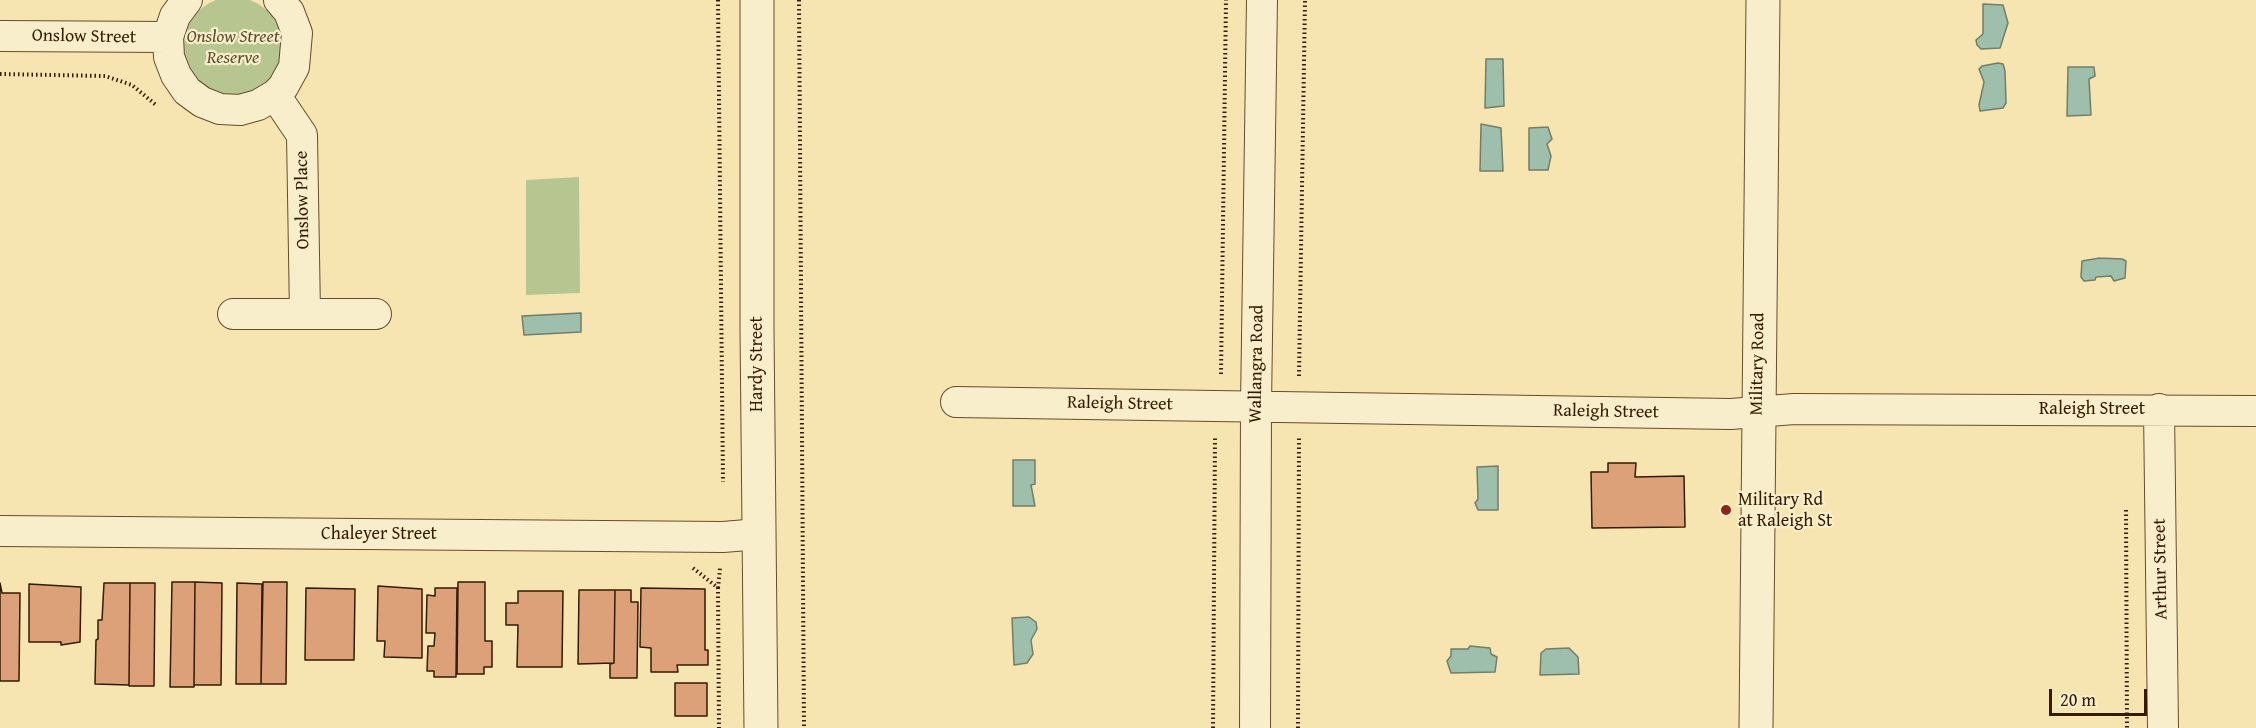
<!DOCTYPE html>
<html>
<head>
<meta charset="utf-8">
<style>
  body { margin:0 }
  #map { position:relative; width:2256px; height:728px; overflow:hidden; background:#f6e5b1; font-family:"Gentium Book Plus",serif }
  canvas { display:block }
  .scale { position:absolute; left:2049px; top:689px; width:98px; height:27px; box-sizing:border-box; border:3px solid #341a00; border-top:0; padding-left:8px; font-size:18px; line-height:21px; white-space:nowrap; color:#341a00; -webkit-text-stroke:4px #f9eecc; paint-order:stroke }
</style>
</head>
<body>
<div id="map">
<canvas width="2256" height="728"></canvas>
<div class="scale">20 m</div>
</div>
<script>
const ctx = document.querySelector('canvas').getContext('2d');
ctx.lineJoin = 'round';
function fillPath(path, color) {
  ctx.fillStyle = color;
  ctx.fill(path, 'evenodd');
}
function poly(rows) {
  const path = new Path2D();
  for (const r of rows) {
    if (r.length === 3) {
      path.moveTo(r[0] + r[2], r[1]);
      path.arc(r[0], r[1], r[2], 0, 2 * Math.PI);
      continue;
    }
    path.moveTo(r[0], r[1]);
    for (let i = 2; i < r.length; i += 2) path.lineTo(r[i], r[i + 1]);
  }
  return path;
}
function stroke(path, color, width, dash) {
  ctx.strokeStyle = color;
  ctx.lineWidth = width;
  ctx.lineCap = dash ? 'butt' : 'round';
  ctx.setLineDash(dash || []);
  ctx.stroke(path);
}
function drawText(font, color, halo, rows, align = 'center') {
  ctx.font = font + ' "Gentium Book Plus",serif';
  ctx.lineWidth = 4.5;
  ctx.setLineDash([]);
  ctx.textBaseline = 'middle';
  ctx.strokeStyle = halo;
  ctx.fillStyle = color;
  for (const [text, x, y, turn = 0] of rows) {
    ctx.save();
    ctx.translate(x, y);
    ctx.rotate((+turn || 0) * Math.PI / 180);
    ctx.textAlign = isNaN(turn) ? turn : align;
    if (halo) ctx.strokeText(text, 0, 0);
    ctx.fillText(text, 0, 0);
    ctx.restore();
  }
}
const green = poly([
  [233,46,49],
  [579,177,580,293,526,295,526,180]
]);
const water = poly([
  [1983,4,2003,5,2008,23,2000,48,1981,49,1977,45,1976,40,1983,34,1983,4],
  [1486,59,1503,59,1504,106,1485,108,1486,59],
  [1998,63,2003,64,2005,71,2006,103,2003,108,1980,111,1979,105,1984,82,1979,69,1982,66,1998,63],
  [2068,67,2094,67,2095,76,2089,79,2091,115,2067,116,2068,67],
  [1481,124,1501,128,1503,171,1480,171,1481,124],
  [1548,127,1552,139,1547,144,1551,156,1548,170,1529,170,1529,128,1548,127],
  [2100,258,2122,259,2126,261,2125,278,2114,281,2111,276,2096,277,2095,280,2084,281,2081,277,2082,261,2100,258],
  [581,313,581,332,524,335,522,316,581,313],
  [1013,460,1035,460,1035,484,1031,485,1035,506,1013,506,1013,460],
  [1498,466,1498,510,1478,510,1475,503,1478,499,1477,467,1498,466],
  [1029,617,1036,622,1037,629,1031,640,1033,654,1027,663,1014,665,1012,618,1029,617],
  [1470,646,1490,648,1491,654,1497,657,1495,672,1451,673,1447,661,1451,656,1451,649,1468,649,1470,646],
  [1569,648,1578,657,1579,674,1540,675,1541,653,1546,649,1569,648]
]);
const building = poly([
  [1608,463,1636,463,1635,477,1684,476,1685,527,1592,528,1591,472,1608,472,1608,463],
  [172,582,195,582,194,687,170,687,172,582],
  [195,582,222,583,221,685,194,685,195,582],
  [263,582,287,582,286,684,261,684,263,582],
  [458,582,485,582,485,641,492,641,492,667,484,667,484,674,457,674,458,582],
  [0,583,2,593,20,593,19,681,0,681,0,583],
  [104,583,130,583,129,685,95,684,96,640,98,639,98,620,102,620,104,583],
  [130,583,155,583,154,686,129,686,130,583],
  [237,583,262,584,261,684,236,684,237,583],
  [29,584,81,587,80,642,61,645,61,642,29,642,29,584],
  [378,586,422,589,422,658,384,657,385,641,377,641,378,586],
  [306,588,355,589,354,660,305,660,306,588],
  [435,588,457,588,456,677,434,677,434,671,427,671,428,646,434,646,435,633,426,633,427,595,435,596,435,588],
  [641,588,705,589,705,650,708,650,708,665,677,665,678,672,651,672,651,648,640,647,641,588],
  [579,590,615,590,614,663,578,664,579,590],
  [615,590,631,590,631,602,638,602,637,678,610,678,610,664,614,663,615,590],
  [518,591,563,591,562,667,517,667,518,625,506,625,506,603,518,603,518,591],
  [675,683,707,683,707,716,675,716,675,683]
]);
const path = poly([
  [718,0,723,482],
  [799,0,804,728],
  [0,74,105,76,132,85,156,105],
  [1221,374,1226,0],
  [1299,376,1305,0],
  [2126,510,2127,728],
  [693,568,718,588,719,728],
  [718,588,720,568],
  [1213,728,1215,436],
  [1298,728,1299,438]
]);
const minor = poly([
  [187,0,175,16,168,37,169,57,176,75,187,91,202,102,220,109,240,110,258,105,275,95,283,87,294,67,297,33,289,12,279,0],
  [0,36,168,37],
  [275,95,302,135,305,314],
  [233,314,376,314],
  [956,402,1731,414,1794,409,2256,411],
  [2159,409,2163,728],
  [0,531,723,537,759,534],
  [1255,728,1256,405,1262,0]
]);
const tertiary = poly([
  [757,0,757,329,761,728],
  [1756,728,1763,0]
]);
const markers = [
  [1726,510,6,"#8f2418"]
];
const streetNames = [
  ["Onslow Street",84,37,1],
  ["Onslow Place",303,200,-91],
  ["Hardy Street",757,364,-90],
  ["Wallangra Road",1257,364,-89],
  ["Military Road",1758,364,-89],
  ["Raleigh Street",1120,404,1],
  ["Raleigh Street",2092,409],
  ["Raleigh Street",1606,412,1],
  ["Chaleyer Street",379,534],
  ["Arthur Street",2161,569,-91]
];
const parkNames = [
  ["Onslow Street",233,37],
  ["Reserve",233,58]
];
const poiNames = [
  ["Military Rd",1738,500],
  ["at Raleigh St",1738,521]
];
fillPath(green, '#b7c690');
fillPath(water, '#9dbfab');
stroke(water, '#737d67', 1.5);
fillPath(building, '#dca178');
stroke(building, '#341a00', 1.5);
stroke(minor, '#644d2c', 32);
stroke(tertiary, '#644d2c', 35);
stroke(path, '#341a00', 4, [1.5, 3]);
stroke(minor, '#f9eecc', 30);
stroke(tertiary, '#f9eecc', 33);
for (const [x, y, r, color] of markers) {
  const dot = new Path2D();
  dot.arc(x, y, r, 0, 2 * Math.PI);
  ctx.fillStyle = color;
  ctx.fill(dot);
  stroke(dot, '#f9eecc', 2);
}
drawText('18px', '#341a00', '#f9eecc', streetNames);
drawText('italic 18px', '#5b4e2b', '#f9eecc', parkNames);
drawText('18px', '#341a00', '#f9eecc', poiNames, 'left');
</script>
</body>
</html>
